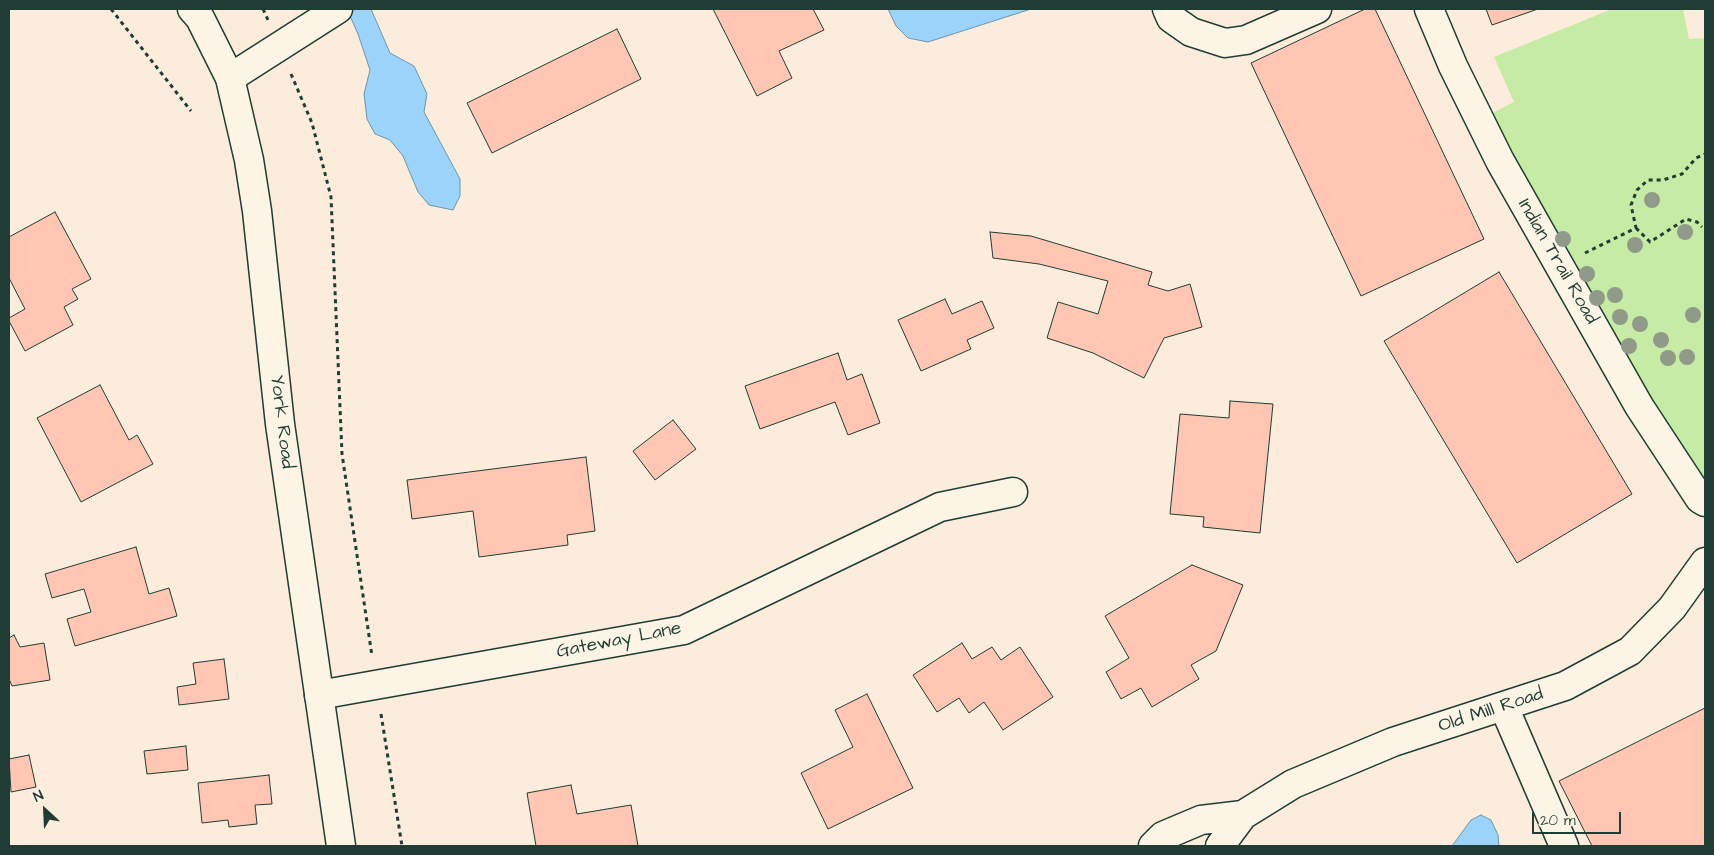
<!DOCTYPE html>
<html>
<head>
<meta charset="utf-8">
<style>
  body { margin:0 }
  #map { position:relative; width:1714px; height:855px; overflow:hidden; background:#fcecdb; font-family:"Architects Daughter",sans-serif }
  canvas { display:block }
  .frame { position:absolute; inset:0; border:10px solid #1f3d34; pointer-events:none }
  .north { position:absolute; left:20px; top:785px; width:50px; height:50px; -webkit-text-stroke:4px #fcf5e5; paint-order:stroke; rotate:335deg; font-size:14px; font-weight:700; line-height:20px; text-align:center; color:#1f3d34 }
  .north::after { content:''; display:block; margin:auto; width:18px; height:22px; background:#1f3d34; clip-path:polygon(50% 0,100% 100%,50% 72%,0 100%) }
  .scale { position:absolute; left:1532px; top:812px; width:89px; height:22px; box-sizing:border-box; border:2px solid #1f3d34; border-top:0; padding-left:6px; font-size:15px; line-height:18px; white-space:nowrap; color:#1f3d34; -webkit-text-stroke:4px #fcf5e5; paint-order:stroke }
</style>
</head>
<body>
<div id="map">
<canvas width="1714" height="855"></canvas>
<div class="frame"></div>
<div class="north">N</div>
<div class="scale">20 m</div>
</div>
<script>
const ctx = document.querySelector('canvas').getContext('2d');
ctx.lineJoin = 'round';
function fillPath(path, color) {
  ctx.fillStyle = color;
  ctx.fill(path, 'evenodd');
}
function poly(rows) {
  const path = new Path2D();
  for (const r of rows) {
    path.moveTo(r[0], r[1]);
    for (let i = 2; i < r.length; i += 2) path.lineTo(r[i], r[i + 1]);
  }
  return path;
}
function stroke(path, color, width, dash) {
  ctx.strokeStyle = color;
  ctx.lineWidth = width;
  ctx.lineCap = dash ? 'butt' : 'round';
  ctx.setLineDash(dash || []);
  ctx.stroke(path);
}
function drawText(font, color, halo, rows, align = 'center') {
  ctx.font = font + ' "Architects Daughter",sans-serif';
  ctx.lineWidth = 4;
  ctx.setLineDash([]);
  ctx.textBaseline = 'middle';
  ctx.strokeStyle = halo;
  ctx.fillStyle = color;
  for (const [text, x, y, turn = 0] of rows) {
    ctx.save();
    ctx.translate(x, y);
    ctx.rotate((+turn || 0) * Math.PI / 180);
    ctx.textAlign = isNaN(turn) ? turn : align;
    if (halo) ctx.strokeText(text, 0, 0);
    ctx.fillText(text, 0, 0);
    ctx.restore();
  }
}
const green = poly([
  [1612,9,1683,9,1689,39,1705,38,1705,479,1700,478,1645,399,1490,114,1514,102,1494,57]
]);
const water = poly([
  [347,9,371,9,390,53,414,66,427,94,424,112,460,179,460,196,453,210,429,205,418,192,403,156,390,140,375,134,367,119,364,94,370,70,358,34,347,9],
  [888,9,1031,9,928,42,908,38,896,26,888,9],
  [1481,815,1491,820,1498,835,1499,846,1452,846,1471,820,1481,815]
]);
const building = poly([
  [713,9,813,9,824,30,779,51,792,78,757,96,713,9],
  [1365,9,1375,9,1484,239,1361,296,1251,63,1365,9],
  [1486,9,1538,9,1492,25,1486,9],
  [617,29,641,79,492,153,467,103,617,29],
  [55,212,91,279,72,289,78,299,64,307,73,325,25,351,9,321,9,318,25,309,9,278,9,237,55,212],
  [990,232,1031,236,1152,272,1148,285,1168,291,1190,284,1202,327,1164,338,1144,378,1093,353,1047,338,1058,302,1098,314,1108,281,1039,264,993,258,990,232],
  [1499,272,1632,494,1517,563,1384,341,1499,272],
  [945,299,952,314,982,301,994,328,967,340,971,349,921,371,898,320,945,299],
  [838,353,847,380,862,374,880,423,848,435,835,402,760,429,745,386,838,353],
  [100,385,129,440,137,435,153,464,81,502,37,418,100,385],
  [1230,401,1273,404,1260,533,1203,527,1204,517,1170,514,1180,414,1229,418,1230,401],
  [673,420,696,449,655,480,633,451,673,420],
  [586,457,595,531,567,535,568,545,479,557,473,511,412,519,407,480,586,457],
  [136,547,149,594,169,588,177,616,75,646,67,619,91,612,84,589,52,598,45,574,136,547],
  [1192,565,1243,585,1216,651,1191,665,1199,679,1152,707,1141,688,1121,699,1106,672,1129,658,1105,616,1192,565],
  [14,635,20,647,44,643,50,680,12,686,9,679,9,638,14,635],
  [962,643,972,659,992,647,1001,660,1020,647,1053,697,1003,730,984,702,969,713,959,698,937,712,913,675,962,643],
  [224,659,229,699,179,705,177,687,196,684,193,663,224,659],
  [867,694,913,788,828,829,801,773,853,747,835,710,867,694],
  [1705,708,1705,846,1592,846,1559,781,1705,708],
  [186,746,188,770,147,774,144,751,186,746],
  [29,755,36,787,11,792,9,759,29,755],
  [269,775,272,804,255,805,257,824,229,827,228,820,202,823,198,783,269,775],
  [571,785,577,814,631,805,638,846,536,846,527,793,571,785]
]);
const path = poly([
  [111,9,191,111],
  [263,9,268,20],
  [291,74,312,123,331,197,342,454,372,656],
  [1636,228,1650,242,1686,219,1697,222,1702,227],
  [1585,253,1636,228,1631,205,1637,190,1648,180,1663,180,1682,174,1696,158,1705,154],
  [381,714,402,846]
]);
const minor = poly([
  [1167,9,1171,18,1191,32,1225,43,1246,40,1317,9],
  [1429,9,1453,66,1500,161,1639,406,1700,499,1705,502],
  [230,78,338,9],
  [319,695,684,630,940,507,1013,492],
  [1504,707,1564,846],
  [1153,846,1163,836,1201,820,1243,815],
  [1220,846,1243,815,1293,784,1393,742,1565,686,1630,651,1672,608,1705,562]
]);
const major = poly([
  [192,9,200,18,230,78,249,160,257,211,280,424,341,846]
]);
const trees = [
  [1652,200],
  [1685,232],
  [1563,239],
  [1635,245],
  [1587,274],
  [1615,295],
  [1597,298],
  [1693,315],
  [1620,317],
  [1640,324],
  [1661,340],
  [1629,346],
  [1687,357],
  [1668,358]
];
const streetNames = [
  ["Indian Trail Road",1557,262,60],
  ["York Road",281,422,83],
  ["Gateway Lane",619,641,-11],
  ["Old Mill Road",1491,711,-18]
];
fillPath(green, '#c5eba5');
fillPath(water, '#9cd3fb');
stroke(water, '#6a97ab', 1);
fillPath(building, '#fec6b3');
stroke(building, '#1f3d34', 1);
stroke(minor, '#1f3d34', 31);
stroke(major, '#1f3d34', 31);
stroke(path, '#1f3d34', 3, [4, 4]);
stroke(minor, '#fcf5e5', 28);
stroke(major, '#fcf5e5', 28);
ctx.fillStyle = '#909a88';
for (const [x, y] of trees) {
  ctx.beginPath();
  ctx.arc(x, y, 8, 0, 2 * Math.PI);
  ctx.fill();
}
drawText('19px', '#1f3d34', '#fcf5e5', streetNames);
</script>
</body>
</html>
